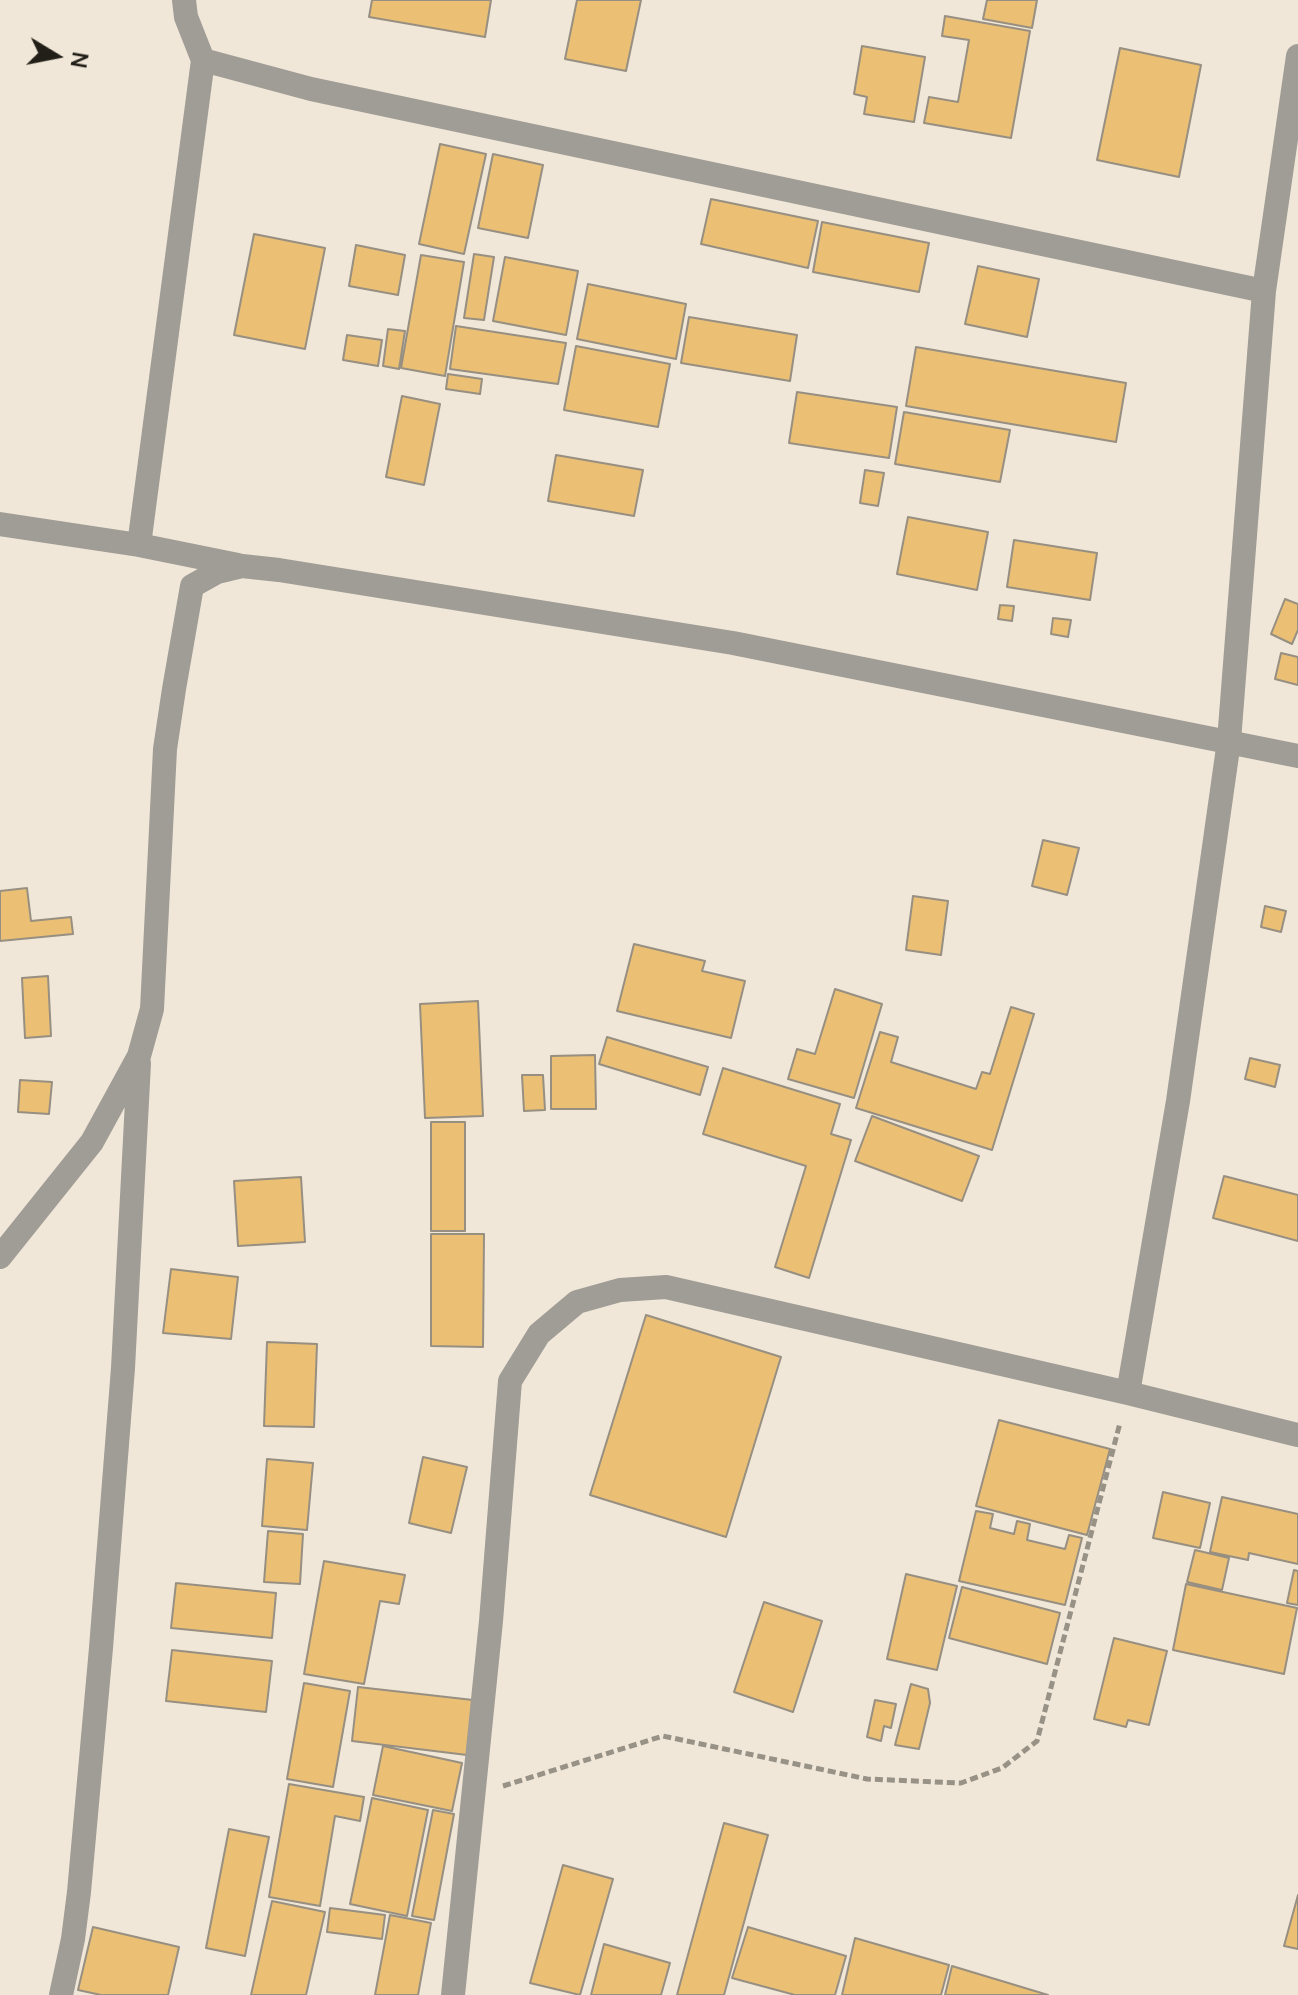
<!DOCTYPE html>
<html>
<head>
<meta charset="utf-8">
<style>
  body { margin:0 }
  #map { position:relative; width:1298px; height:1995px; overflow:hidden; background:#f0e7d8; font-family:Manrope,sans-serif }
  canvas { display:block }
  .north { position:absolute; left:16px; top:16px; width:80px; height:80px; -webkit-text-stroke:6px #f0e7d8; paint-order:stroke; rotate:100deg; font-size:22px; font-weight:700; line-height:32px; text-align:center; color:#221f19 }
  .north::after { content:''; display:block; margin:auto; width:28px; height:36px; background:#221f19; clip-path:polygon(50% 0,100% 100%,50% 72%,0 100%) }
</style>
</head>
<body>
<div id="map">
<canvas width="1298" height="1995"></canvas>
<div class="north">N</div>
</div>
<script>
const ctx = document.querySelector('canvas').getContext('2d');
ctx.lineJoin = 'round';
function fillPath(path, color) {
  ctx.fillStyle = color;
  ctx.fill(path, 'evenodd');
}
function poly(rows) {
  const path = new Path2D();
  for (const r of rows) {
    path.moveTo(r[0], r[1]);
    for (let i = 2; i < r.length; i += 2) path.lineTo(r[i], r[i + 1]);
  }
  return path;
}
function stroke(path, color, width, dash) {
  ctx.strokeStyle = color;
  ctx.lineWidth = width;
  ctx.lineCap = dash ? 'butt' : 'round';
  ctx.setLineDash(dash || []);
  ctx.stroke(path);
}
const building = poly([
  [372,0,491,0,485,37,369,17,372,0],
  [577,0,641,0,626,71,565,59,577,0],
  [987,0,1037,0,1032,28,983,19,987,0],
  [945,16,1030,31,1011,138,924,123,929,97,958,102,969,40,942,36,945,16],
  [862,46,925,57,914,122,864,114,867,97,854,94,862,46],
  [1120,48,1201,65,1179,177,1097,160,1120,48],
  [440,144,486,154,464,254,419,244,440,144],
  [493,154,543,165,528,238,478,228,493,154],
  [711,199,818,221,808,268,701,244,711,199],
  [822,222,929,243,919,292,813,272,822,222],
  [254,234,325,248,305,349,234,335,254,234],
  [356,245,405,255,398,295,349,286,356,245],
  [474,254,494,257,484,320,464,318,474,254],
  [421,255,464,262,445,376,401,368,421,255],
  [505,257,578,271,566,335,493,321,505,257],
  [978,266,1039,279,1027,337,965,324,978,266],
  [588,284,686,304,676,359,577,339,588,284],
  [689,317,797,335,790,381,681,363,689,317],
  [456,326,566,343,558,384,450,369,456,326],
  [388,329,405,331,399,369,383,366,388,329],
  [347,335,382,340,378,366,343,360,347,335],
  [576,346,670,364,658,427,564,410,576,346],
  [916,347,1126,383,1116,442,906,406,916,347],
  [448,374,482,379,480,394,446,389,448,374],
  [797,392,897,407,889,458,789,443,797,392],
  [402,396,440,404,424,485,386,477,402,396],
  [904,412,1010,430,1000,482,895,464,904,412],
  [556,455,643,470,634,516,548,501,556,455],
  [865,470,884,473,878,506,860,503,865,470],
  [908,517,988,532,977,590,897,574,908,517],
  [1014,540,1097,553,1090,600,1007,587,1014,540],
  [1285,599,1298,604,1298,630,1292,644,1271,634,1285,599],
  [1000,605,1014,606,1012,621,998,619,1000,605],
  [1053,618,1071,620,1068,637,1051,634,1053,618],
  [1281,653,1298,657,1298,685,1275,679,1281,653],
  [1043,840,1079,848,1067,895,1032,886,1043,840],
  [27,888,31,921,71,917,73,934,0,941,0,891,27,888],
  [913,896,948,901,941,955,906,950,913,896],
  [1265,906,1286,911,1281,932,1261,927,1265,906],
  [634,944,705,961,702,971,745,981,731,1038,617,1011,634,944],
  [48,976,51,1036,25,1038,22,978,48,976],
  [835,989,882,1004,854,1098,788,1079,797,1049,815,1054,835,989],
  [478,1001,483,1116,425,1118,420,1004,478,1001],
  [1011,1007,1034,1014,992,1150,856,1108,880,1032,898,1037,891,1062,976,1089,982,1072,990,1074,1011,1007],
  [607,1037,708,1067,700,1095,599,1064,607,1037],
  [595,1055,596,1109,551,1109,551,1056,595,1055],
  [1250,1058,1280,1065,1275,1087,1245,1079,1250,1058],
  [723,1068,840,1104,831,1134,851,1140,809,1278,775,1267,806,1166,703,1134,723,1068],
  [522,1075,543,1075,545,1110,524,1111,522,1075],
  [20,1080,52,1082,49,1114,18,1112,20,1080],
  [872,1116,979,1156,962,1201,855,1161,872,1116],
  [431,1122,465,1122,465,1231,431,1231,431,1122],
  [1224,1176,1298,1195,1298,1241,1213,1218,1224,1176],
  [301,1177,305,1242,238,1246,234,1181,301,1177],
  [431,1234,484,1234,483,1347,431,1346,431,1234],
  [171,1269,238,1277,231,1339,163,1333,171,1269],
  [646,1315,781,1357,726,1537,590,1495,646,1315],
  [267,1342,317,1344,314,1427,264,1426,267,1342],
  [999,1420,1110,1449,1087,1535,976,1506,999,1420],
  [423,1457,467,1467,451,1533,409,1523,423,1457],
  [267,1459,313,1463,307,1530,262,1526,267,1459],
  [1163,1492,1210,1503,1200,1548,1153,1538,1163,1492],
  [1222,1497,1298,1514,1298,1564,1249,1553,1248,1560,1210,1552,1222,1497],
  [976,1511,993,1514,990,1528,1014,1534,1017,1521,1030,1524,1027,1540,1065,1549,1069,1535,1082,1538,1065,1605,959,1581,976,1511],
  [268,1531,303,1534,300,1584,264,1582,268,1531],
  [1195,1550,1229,1558,1222,1590,1187,1582,1195,1550],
  [324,1561,405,1575,399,1604,380,1601,364,1684,304,1674,324,1561],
  [1294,1570,1298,1571,1298,1605,1287,1603,1294,1570],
  [906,1574,957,1586,937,1670,887,1659,906,1574],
  [176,1583,276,1593,272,1638,171,1628,176,1583],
  [1186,1584,1297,1608,1284,1674,1173,1650,1186,1584],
  [962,1587,1060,1613,1047,1664,949,1638,962,1587],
  [764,1602,822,1621,793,1712,734,1692,764,1602],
  [1114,1638,1167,1651,1149,1725,1128,1720,1126,1727,1094,1719,1114,1638],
  [172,1650,272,1661,266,1712,166,1701,172,1650],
  [304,1683,350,1691,333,1787,287,1779,304,1683],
  [911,1684,928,1689,930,1703,919,1749,895,1745,911,1684],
  [358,1687,473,1700,467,1755,352,1741,358,1687],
  [875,1700,896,1704,891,1728,884,1726,881,1741,867,1737,875,1700],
  [383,1746,462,1763,452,1811,373,1795,383,1746],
  [289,1784,364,1797,360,1821,335,1816,320,1906,269,1897,289,1784],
  [372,1798,428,1810,407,1916,350,1904,372,1798],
  [433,1810,454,1814,434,1920,412,1916,433,1810],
  [724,1823,768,1835,724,1995,677,1995,724,1823],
  [229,1829,269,1837,245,1956,206,1948,229,1829],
  [563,1865,613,1879,580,1995,530,1983,563,1865],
  [1298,1895,1298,1949,1284,1946,1298,1895],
  [272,1901,325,1912,306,1995,251,1995,272,1901],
  [330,1908,385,1915,382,1939,327,1932,330,1908],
  [390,1915,431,1923,418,1995,375,1995,390,1915],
  [93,1927,179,1947,168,1995,101,1995,78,1990,93,1927],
  [748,1927,846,1956,835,1995,795,1995,732,1978,748,1927],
  [855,1938,949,1965,941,1995,842,1995,855,1938],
  [604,1944,670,1963,661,1995,591,1995,604,1944],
  [952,1966,1048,1995,945,1995,952,1966]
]);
const path = poly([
  [503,1786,663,1736,867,1779,961,1783,1002,1768,1037,1741,1120,1423]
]);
const minor = poly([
  [184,0,186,17,203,60,311,89,1264,291],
  [0,524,139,545,238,565],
  [139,545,203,60],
  [0,1257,92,1142,139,1056,152,1009,165,749,174,689,192,586,217,572,242,566,279,570,733,643,1298,756],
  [1128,1393,1178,1101,1229,741,1264,291,1298,56],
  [61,1995,73,1939,79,1892,101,1648,123,1368,139,1063],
  [453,1995,491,1621,510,1381,539,1334,577,1302,620,1290,666,1287,1128,1393,1298,1435]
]);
fillPath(building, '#ebc075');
stroke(building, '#978f81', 2);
stroke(path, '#979186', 5, [8, 4]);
stroke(minor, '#a09c96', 24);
</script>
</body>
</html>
